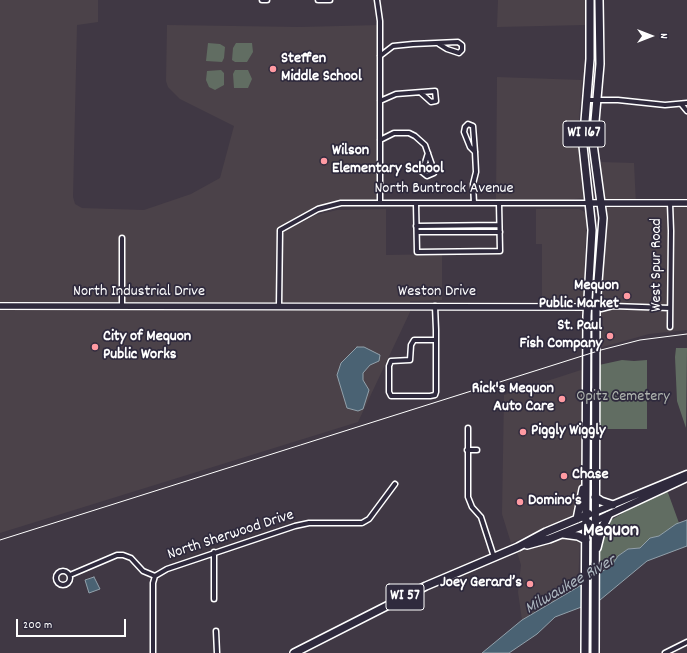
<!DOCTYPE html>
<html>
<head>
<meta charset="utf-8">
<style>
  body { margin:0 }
  #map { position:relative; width:687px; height:653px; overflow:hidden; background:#403844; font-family:Dekko,sans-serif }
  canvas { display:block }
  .north { position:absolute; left:631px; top:16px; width:40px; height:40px; -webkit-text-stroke:3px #2f2a3d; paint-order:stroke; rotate:90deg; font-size:11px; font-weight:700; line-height:16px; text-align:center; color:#fff }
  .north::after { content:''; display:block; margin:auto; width:14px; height:18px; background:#fff; clip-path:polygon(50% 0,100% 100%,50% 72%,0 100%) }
  .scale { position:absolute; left:16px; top:619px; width:110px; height:18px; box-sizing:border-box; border:2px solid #fff; border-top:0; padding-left:5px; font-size:12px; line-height:14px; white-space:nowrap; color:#fff; -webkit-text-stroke:3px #2f2a3d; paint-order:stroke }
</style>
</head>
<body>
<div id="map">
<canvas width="687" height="653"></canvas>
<div class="north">N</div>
<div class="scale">200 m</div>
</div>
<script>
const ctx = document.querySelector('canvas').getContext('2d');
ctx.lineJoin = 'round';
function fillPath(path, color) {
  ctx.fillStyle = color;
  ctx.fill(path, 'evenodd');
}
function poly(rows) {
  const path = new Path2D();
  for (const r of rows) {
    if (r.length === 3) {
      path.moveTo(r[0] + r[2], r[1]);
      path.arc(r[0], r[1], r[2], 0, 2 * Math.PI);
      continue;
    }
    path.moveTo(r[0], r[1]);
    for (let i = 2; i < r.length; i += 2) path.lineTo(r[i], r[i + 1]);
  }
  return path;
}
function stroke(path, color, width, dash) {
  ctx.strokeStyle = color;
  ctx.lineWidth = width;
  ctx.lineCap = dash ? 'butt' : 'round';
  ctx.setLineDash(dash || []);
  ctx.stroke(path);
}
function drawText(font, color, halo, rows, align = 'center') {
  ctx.font = font + ' Dekko,sans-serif';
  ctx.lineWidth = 3.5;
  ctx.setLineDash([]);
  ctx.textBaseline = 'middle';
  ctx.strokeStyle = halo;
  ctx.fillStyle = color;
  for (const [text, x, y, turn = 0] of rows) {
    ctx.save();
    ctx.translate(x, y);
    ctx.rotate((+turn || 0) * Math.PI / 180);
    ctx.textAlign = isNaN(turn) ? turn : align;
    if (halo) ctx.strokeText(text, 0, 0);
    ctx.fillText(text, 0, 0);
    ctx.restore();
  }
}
const built = poly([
  [0,0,98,0,98,22,77,25,73,197,75,204,82,208,144,210,191,194,220,178,234,126,180,99,168,87,166,81,167,25,300,27,380,25,380,203,327,206,281,230,286,230,316,215,337,210,386,209,386,255,442,254,442,300,410,301,410,312,358,422,0,533],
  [498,0,585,0,585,25,497,27],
  [497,77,582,80,578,133,583,198,545,203,496,203],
  [600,162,634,163,636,205,687,206,687,330,649,334,599,348,600,299,606,241,607,209],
  [536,209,579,209,587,213,583,297,581,301,572,302,542,301,542,244,536,244],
  [584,369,584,480,578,513,575,516,511,543,502,514,504,395],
  [570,537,580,539,578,587,522,620,518,592,521,565,517,552]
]);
const green = poly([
  [208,43,220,44,225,47,224,58,222,62,206,61],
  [236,43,252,43,253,52,247,62,235,62,232,60,233,48],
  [221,70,224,73,224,85,215,90,209,87,206,80,207,71],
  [235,70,248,70,252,79,248,88,234,88,233,74],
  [676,348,687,348,686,428,677,401,675,357],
  [622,360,634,361,647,360,647,429,598,429,599,365],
  [667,490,679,523,659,536,650,538,640,548,628,549,618,556,612,565,600,571,600,567,598,567,599,549,606,523,650,497]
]);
const water = poly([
  [357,347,364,347,380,355,379,361,370,365,363,373,363,380,369,390,363,409,358,411,347,408,337,375,341,363,357,347],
  [687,520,687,546,647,561,600,600,555,617,537,634,509,653,482,653,522,620,578,587,612,565,618,556,628,549,640,548,650,538,659,536,676,524,687,520],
  [94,577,100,589,89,593,85,580,94,577]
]);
const minor = poly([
  [262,0,267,0],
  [318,0,330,0],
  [377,0,380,21,380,203],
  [380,56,393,46,413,44,458,42,462,45,462,50,459,53,447,49,439,44],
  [587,100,618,100,665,105,687,103],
  [380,101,396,94,435,91,436,101,431,102,421,93],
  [682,105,687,111],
  [380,140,394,133,409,133,415,136,425,145,433,168,434,173,427,176,422,172,428,153],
  [416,203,417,252,500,251,499,203],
  [474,203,473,184,476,172,475,152,473,126,468,124,465,127,464,132,470,147,475,152],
  [670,203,671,231,670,327],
  [416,226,499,225],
  [417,232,500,232],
  [122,306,122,238],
  [279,306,280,230,318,209,341,203,589,203],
  [435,306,436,330,436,392,435,395,430,396,391,396,389,392,389,366,391,361,410,360,411,345,414,340,436,340],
  [596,307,601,304,613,306,670,308],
  [596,307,601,309,613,306],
  [468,428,468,497,472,507,481,517,494,557],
  [467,450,477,450],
  [214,552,214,599],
  [63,578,7],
  [70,575,117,555,123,555,131,558,143,571,155,576,167,569,295,526,309,523,362,523,369,519,395,484],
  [216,631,217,653],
  [153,653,153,583,155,576],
  [665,653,687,642]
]);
const tertiary = poly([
  [589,203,687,203],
  [0,306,596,307]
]);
const secondary = poly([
  [595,512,687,474],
  [595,521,687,478]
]);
const primary = poly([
  [595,497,601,501,613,505],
  [577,519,583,489],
  [563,534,578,536,586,540],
  [527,545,549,539,589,523],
  [597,548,602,528,608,516],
  [294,653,426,586,518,547,546,532,589,514],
  [585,653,587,316,592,230,583,146,590,59,590,0],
  [595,653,596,307,603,218,593,144,600,64,599,0]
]);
const rail = poly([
  [0,540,601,350,640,340,687,334]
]);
const markers = [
  [273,69,4,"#ff9aa2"],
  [324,161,4,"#ff9aa2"],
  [627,296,4,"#ff9aa2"],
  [610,336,4,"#ff9aa2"],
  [95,347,4,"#ff9aa2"],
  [562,399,4,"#ff9aa2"],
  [523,432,4,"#ff9aa2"],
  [564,476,4,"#ff9aa2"],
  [520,502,4,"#ff9aa2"],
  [530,584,4,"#ff9aa2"]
];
const shields = [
  [584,134,42],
  [405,597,38]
];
const shieldNames = [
  ["WI 167",584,134],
  ["WI 57",405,597]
];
const poiNames = [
  ["Steffen",281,60],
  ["Middle School",281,78],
  ["Wilson",332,152],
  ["Elementary School",332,170],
  ["Mequon",619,287,"right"],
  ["Public Market",619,305,"right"],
  ["St. Paul",602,327,"right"],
  ["Fish Company",602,345,"right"],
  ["City of Mequon",103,338],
  ["Public Works",103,356],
  ["Rick's Mequon",554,390,"right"],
  ["Auto Care",554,408,"right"],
  ["Piggly Wiggly",531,432],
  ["Chase",572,476],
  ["Domino's",528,502],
  ["Joey Gerard’s",522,584,"right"]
];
const streetNames = [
  ["North Buntrock Avenue",444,190],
  ["West Spur Road",658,265,-90],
  ["North Industrial Drive",139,293],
  ["Weston Drive",437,293],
  ["North Sherwood Drive",231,536,-18]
];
const parkNames = [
  ["Opitz Cemetery",623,398]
];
const waterNames = [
  ["Milwaukee River",571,586,-30]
];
const districtNames = [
  ["Mequon",611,532]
];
fillPath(built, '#4b4249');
fillPath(green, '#616d62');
fillPath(water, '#4a6273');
stroke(water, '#92a1ab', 1);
stroke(minor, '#fff', 7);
stroke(tertiary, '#fff', 8);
stroke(secondary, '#fff', 9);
stroke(primary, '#fff', 10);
stroke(minor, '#2f2a3d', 4);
stroke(tertiary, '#2f2a3d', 5.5);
stroke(secondary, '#2f2a3d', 6);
stroke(primary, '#2f2a3d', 7);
stroke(rail, '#fff', 1);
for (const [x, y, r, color] of markers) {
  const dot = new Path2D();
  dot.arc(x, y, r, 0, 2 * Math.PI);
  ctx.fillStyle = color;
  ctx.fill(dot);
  stroke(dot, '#2f2a3d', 1.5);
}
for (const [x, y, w] of shields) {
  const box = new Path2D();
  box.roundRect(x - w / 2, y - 13, w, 26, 3);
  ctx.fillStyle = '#2f2a3d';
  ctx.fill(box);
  stroke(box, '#fff', 1);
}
drawText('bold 15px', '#fff', null, shieldNames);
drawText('bold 16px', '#fff', '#2f2a3d', poiNames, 'left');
drawText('16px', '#fff', '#2f2a3d', streetNames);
drawText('16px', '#b0b6b0', '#2f2a3d', parkNames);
drawText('italic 17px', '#aeb8c0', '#2f2a3d', waterNames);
drawText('bold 20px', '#fff', '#2f2a3d', districtNames);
</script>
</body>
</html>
